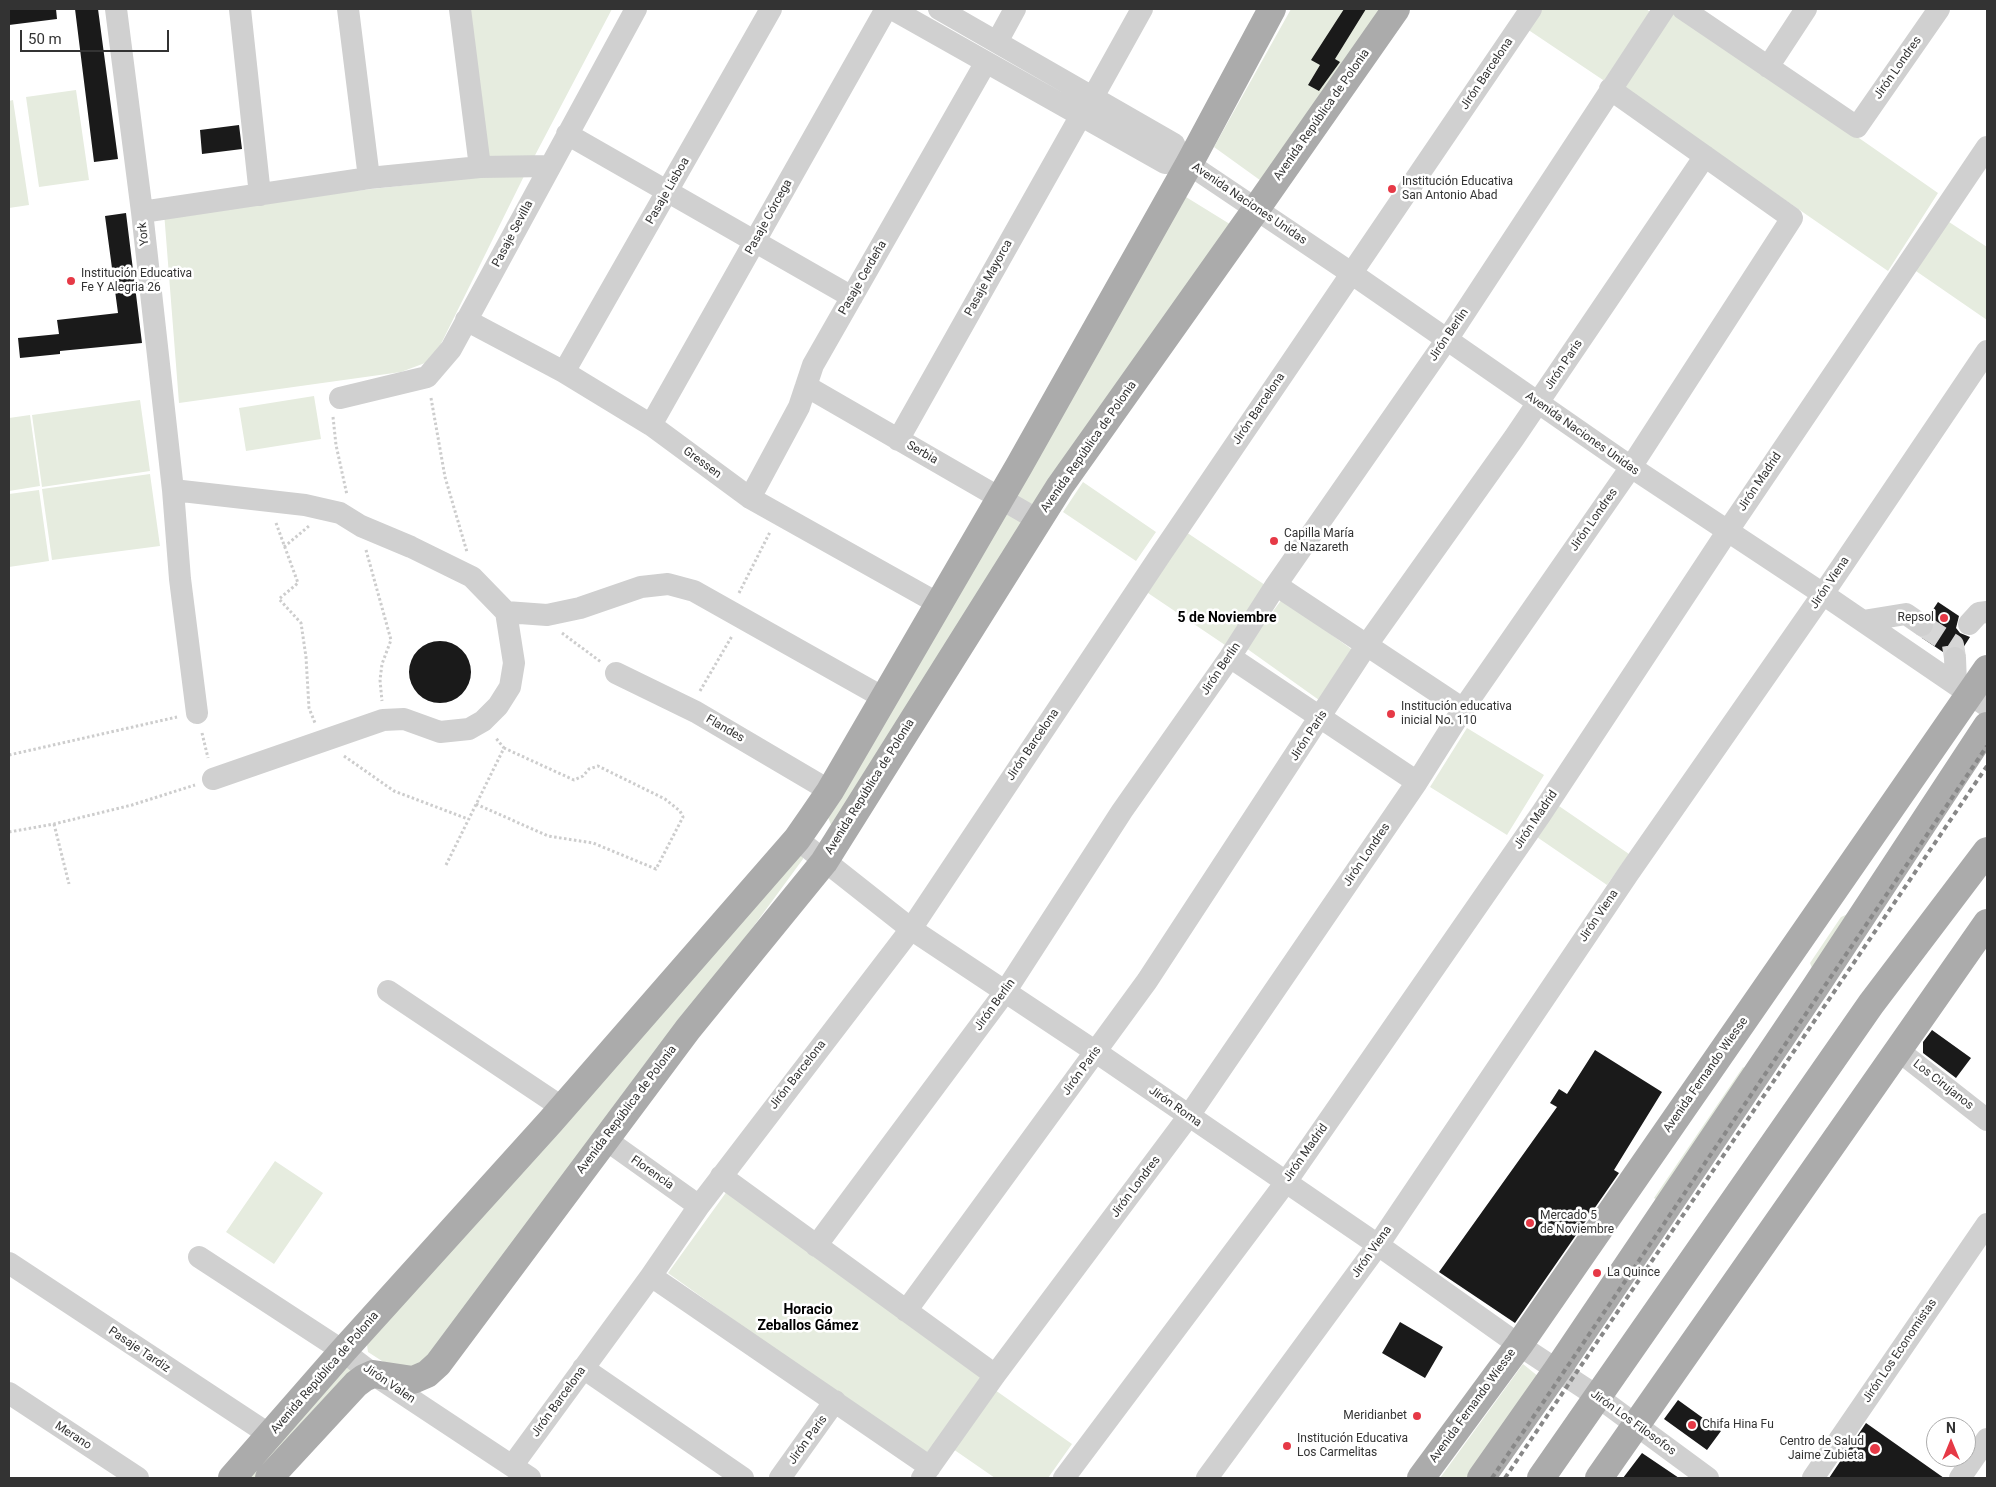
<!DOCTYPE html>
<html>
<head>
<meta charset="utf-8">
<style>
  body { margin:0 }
  #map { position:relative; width:1996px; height:1487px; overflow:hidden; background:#fff; font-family:Roboto,sans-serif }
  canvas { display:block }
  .frame { position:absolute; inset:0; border:10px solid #333; pointer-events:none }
  .north { position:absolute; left:1926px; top:1417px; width:50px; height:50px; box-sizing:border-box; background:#fff; border:1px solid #adadad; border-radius:50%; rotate:0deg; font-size:14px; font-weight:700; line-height:20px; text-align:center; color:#333 }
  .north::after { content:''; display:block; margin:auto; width:18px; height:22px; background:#e63946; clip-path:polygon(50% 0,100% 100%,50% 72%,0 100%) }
  .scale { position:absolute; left:20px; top:30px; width:149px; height:22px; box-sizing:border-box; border:2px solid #333; border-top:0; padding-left:6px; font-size:15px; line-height:18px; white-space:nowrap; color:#333; -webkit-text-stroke:4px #fff; paint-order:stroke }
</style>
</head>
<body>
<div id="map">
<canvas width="1996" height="1487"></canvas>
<div class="frame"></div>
<div class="north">N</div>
<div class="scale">50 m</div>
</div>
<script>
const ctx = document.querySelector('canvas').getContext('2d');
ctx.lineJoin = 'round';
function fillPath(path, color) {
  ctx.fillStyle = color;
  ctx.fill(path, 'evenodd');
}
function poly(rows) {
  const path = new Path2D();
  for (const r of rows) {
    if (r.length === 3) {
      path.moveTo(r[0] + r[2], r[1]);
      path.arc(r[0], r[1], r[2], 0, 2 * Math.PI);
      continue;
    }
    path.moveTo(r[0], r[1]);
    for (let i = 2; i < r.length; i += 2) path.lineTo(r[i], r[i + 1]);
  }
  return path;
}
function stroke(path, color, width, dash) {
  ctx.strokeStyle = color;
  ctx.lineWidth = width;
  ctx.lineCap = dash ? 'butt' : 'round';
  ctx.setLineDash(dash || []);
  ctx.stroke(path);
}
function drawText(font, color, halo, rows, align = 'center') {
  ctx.font = font + ' Roboto,sans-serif';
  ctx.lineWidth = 5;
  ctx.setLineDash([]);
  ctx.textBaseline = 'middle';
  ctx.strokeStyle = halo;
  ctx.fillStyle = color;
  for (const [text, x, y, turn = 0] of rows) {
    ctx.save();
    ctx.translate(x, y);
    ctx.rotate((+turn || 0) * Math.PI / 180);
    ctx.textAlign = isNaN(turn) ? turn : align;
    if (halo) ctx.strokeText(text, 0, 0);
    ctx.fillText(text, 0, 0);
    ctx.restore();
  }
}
const green = poly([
  [461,9,612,9,532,161,482,162],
  [1291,9,1385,9,1264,183,1214,147],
  [1541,9,1646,9,1653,14,1606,82,1527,29],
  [1675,10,1938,193,1888,271,1623,88],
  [76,90,89,180,39,187,26,97],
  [13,100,29,205,9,208,9,101],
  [526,172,433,360,401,372,179,403,164,212],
  [1186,197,1233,226,832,827,827,815],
  [1946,220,1987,247,1987,320,1913,269],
  [314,396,321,439,246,451,239,408],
  [140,400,150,471,42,487,32,415],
  [30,415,40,486,9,491,9,418],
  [150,474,160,546,52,560,42,489],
  [1083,482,1156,532,1136,561,1063,512],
  [39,490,49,561,9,567,9,494],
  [1186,532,1265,585,1225,645,1145,591],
  [1282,599,1354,651,1319,700,1246,648],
  [1467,728,1544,775,1507,835,1430,787],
  [1556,804,1629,854,1607,885,1534,835],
  [804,850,803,859,435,1360,396,1370,368,1352,367,1345],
  [1848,914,1816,978,1810,963,1841,917],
  [1743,1067,1751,1073,1660,1202,1654,1198],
  [275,1161,323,1193,274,1264,226,1232],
  [730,1187,990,1374,924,1456,668,1273],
  [345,1364,356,1374,263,1478,243,1478],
  [1523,1364,1544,1381,1476,1478,1440,1478],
  [995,1390,1072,1444,1048,1478,995,1478,953,1449]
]);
const building = poly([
  [9,9,56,9,57,19,9,25],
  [75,9,98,9,118,159,94,162],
  [1344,9,1366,9,1335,59,1340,62,1319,91,1308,85,1320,65,1311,60],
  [239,125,242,149,202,154,200,130],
  [126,213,142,343,60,351,60,354,20,358,18,338,59,334,57,320,118,313,105,216],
  [1938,602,1959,616,1956,628,1960,633,1970,637,1963,648,1954,645,1948,647,1943,652,1922,638,1928,637,1933,632,1935,627,1934,620,1930,614],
  [440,672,31],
  [1932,1030,1971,1058,1956,1078,1923,1053,1923,1042],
  [1595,1050,1662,1092,1614,1170,1619,1173,1515,1323,1439,1272,1557,1107,1550,1103,1559,1089,1567,1094],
  [1400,1322,1443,1347,1425,1378,1382,1353],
  [1678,1400,1721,1431,1707,1450,1664,1419],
  [1866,1423,1944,1478,1829,1478],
  [1642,1453,1679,1478,1623,1478]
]);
const minorTunnel = poly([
  [1922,625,1953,645,1955,658]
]);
const path = poly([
  [431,398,445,477,467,552],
  [333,417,336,445,347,495],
  [276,523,298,583,279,599,301,623,306,657,309,708,315,723],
  [284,547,309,526],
  [366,550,391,640,382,664,380,680,382,701],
  [739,593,770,532],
  [562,633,601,662],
  [700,691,732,636],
  [202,733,208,758],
  [9,755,177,717],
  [344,756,394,791,468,819],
  [476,804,548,836,593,843,656,869,683,817,680,811,665,799,598,766,589,769,583,776,574,780,504,748],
  [54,824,69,884],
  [9,832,54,824,132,805,195,785],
  [446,865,504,748,495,737]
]);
const minor = poly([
  [116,9,142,212,173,490,180,579,197,713],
  [240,9,260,195],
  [348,9,369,178],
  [460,9,480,167],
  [892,9,1165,163,1180,158],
  [939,9,1174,144,1180,158,1351,273,1631,467,1823,594,1987,706],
  [1683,9,1857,127,1939,9],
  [997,42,1015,9],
  [1768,67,1806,9],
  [1093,97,1142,9],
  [567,134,852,297],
  [142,212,369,178,480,167,549,166],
  [466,320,564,372,651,425,750,498,939,604],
  [564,372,771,9],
  [806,386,1038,520],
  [340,398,427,377,451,349,636,9],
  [651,425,886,9],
  [898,440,1080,117],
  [173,490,305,505,340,513,361,526,411,547,472,577,506,612,547,615,580,608,641,587,668,584,694,591,884,698],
  [750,498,799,407,813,365,986,62],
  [1276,585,1463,709],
  [1863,621,1906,614,1922,625],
  [1969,624,1979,613,1987,612],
  [1230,657,1417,782],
  [1955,658,1956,684],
  [616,673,696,712,830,791],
  [213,779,383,720,404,719,440,732,469,729,483,721,498,706,510,687,514,663,506,612],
  [797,839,911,929,1096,1052,1378,1245,1519,1345,1598,1397,1708,1478],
  [388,991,563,1108],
  [1899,1051,1987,1120],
  [605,1139,699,1206],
  [721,1176,995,1375],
  [816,1246,1005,992,1122,811,1230,657,1276,585,1452,332,1664,9],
  [199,1257,343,1351,373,1374,530,1478],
  [9,1263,270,1435],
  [651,1276,930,1467],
  [906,1311,1147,981,1366,646,1514,438,1705,156],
  [583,1368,743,1478],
  [9,1393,138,1478],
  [512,1466,651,1276,699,1206,911,929,1161,554,1531,9],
  [780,1478,835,1401],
  [922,1478,995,1375,1188,1117,1417,782,1463,709,1631,467,1792,218,1610,89],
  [1064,1478,1286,1182,1541,814,1727,532,1987,147],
  [1207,1478,1378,1245,1628,874,1823,594,1987,351],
  [1813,1478,1987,1224],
  [1960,1478,1987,1439]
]);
const major = poly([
  [232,1478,343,1351,551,1121,797,839,813,816,830,791,1019,466,1189,164,1272,9],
  [269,1478,356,1384,364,1378,373,1374,413,1380,427,1374,438,1364,688,1029,824,862,1060,486,1252,215,1396,9],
  [1421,1478,1519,1345,1987,669],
  [1481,1478,1557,1370,1816,986,1987,726],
  [1541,1478,1871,1004,1987,851],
  [1599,1478,1987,923]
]);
const rail = poly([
  [1492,1478,1987,746],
  [1505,1478,1987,766]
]);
const markers = [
  [1392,189,5,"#e63946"],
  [71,281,5,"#e63946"],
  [1274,541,5,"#e63946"],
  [1944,618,5,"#e63946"],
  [1391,714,5,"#e63946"],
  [1530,1223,5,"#e63946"],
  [1597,1273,5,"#e63946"],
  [1417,1416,5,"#e63946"],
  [1692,1425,5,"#e63946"],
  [1287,1446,5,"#e63946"],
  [1875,1449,6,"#e63946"]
];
const streetNames = [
  ["Jirón Londres",1898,68,-55],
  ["Jirón Barcelona",1487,74,-56],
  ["Avenida República de Polonia",1322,115,-55],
  ["Pasaje Lisboa",668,191,-60],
  ["Avenida Naciones Unidas",1249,204,34],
  ["Pasaje Córcega",769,217,-61],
  ["York",144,234,-96],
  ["Pasaje Sevilla",513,234,-62],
  ["Pasaje Cerdeña",863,278,-60],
  ["Pasaje Mayorca",989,278,-61],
  ["Jirón Berlin",1449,335,-56],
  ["Jirón Paris",1564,365,-56],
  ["Jirón Barcelona",1259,409,-56],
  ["Avenida Naciones Unidas",1582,434,35],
  ["Avenida República de Polonia",1089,447,-55],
  ["Serbia",922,453,30],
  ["Gressen",702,463,36],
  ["Jirón Madrid",1760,482,-56],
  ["Jirón Londres",1594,520,-55],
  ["Jirón Viena",1830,583,-56],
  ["Jirón Berlin",1221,669,-56],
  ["Flandes",725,729,30],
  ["Jirón Paris",1309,736,-57],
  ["Jirón Barcelona",1033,745,-56],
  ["Avenida República de Polonia",870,787,-58],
  ["Jirón Madrid",1536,820,-56],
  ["Jirón Londres",1367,855,-56],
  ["Jirón Viena",1599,916,-56],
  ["Jirón Berlin",995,1005,-54],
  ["Jirón Paris",1082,1071,-54],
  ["Jirón Barcelona",798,1075,-52],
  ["Avenida Fernando Wiesse",1706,1075,-55],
  ["Los Cirujanos",1943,1085,38],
  ["Jirón Roma",1175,1107,35],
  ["Avenida República de Polonia",627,1110,-53],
  ["Jirón Madrid",1306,1153,-55],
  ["Florencia",652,1173,35],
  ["Jirón Londres",1136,1187,-53],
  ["Jirón Viena",1372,1252,-55],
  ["Pasaje Tardiz",139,1350,34],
  ["Jirón Los Economistas",1900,1351,-56],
  ["Avenida República de Polonia",325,1373,-49],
  ["Jirón Valen",389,1384,34],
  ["Jirón Barcelona",559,1402,-54],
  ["Avenida Fernando Wiesse",1473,1406,-54],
  ["Jirón Los Filosofos",1633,1423,36],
  ["Merano",73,1436,33],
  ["Jirón Paris",808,1440,-54]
];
const poiNames = [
  ["Institución Educativa",1402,182],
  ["San Antonio Abad",1402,196],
  ["Institución Educativa",81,274],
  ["Fe Y Alegria 26",81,288],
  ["Capilla María",1284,534],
  ["de Nazareth",1284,548],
  ["Repsol",1934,618,"right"],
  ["Institución educativa",1401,707],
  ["inicial No. 110",1401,721],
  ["Mercado 5",1540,1216],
  ["de Noviembre",1540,1230],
  ["La Quince",1607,1273],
  ["Meridianbet",1407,1416,"right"],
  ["Chifa Hina Fu",1702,1425],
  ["Institución Educativa",1297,1439],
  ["Los Carmelitas",1297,1453],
  ["Centro de Salud",1864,1442,"right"],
  ["Jaime Zubieta",1864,1456,"right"]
];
const neighbourhoodNames = [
  ["5 de Noviembre",1227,618],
  ["Horacio",808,1310],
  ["Zeballos Gámez",808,1326]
];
fillPath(green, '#e6ecdf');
fillPath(building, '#1a1a1a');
stroke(minorTunnel, '#d6d6d6', 22, [22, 11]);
stroke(path, '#cdcdcd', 3, [2.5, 2.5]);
stroke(minor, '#d0d0d0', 22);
stroke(major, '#ababab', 28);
stroke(rail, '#888', 4, [5, 4]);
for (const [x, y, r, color] of markers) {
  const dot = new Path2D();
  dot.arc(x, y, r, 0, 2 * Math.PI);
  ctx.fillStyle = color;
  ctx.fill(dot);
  stroke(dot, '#fff', 2);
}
drawText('12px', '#333', '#fff', streetNames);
drawText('12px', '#333', '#fff', poiNames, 'left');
drawText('bold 14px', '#000', '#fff', neighbourhoodNames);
</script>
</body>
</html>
